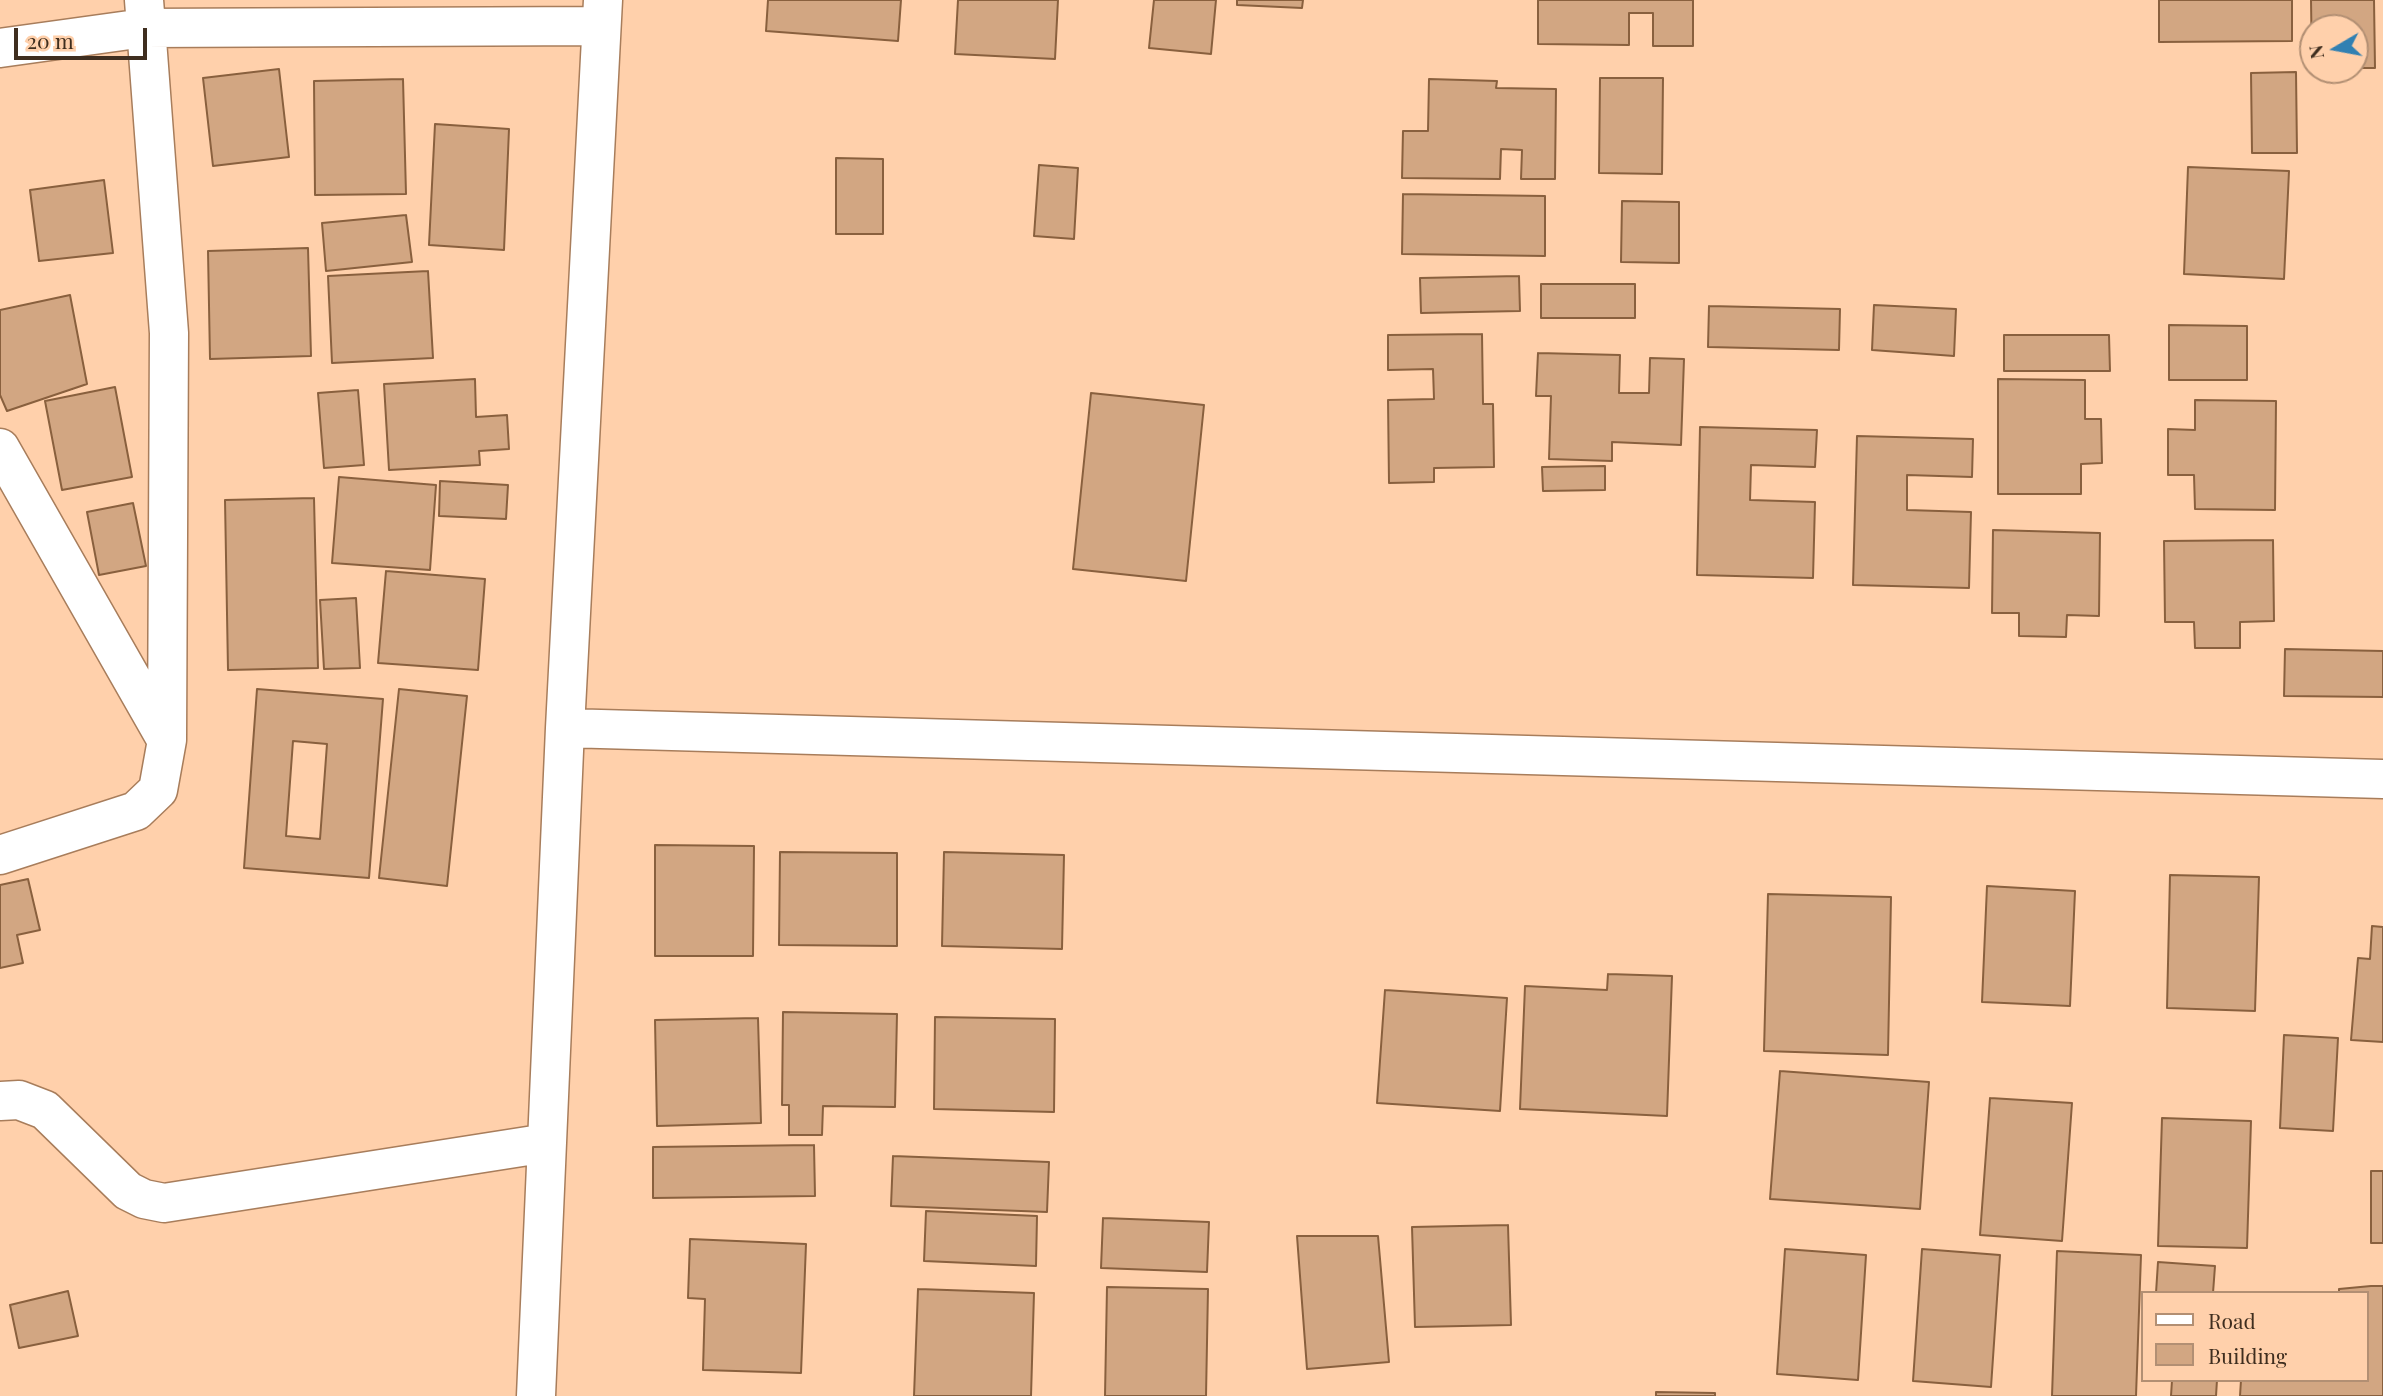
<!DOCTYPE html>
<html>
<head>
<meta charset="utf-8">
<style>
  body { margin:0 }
  #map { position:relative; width:2383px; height:1396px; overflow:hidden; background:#ffd0ab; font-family:"Playfair Display",serif }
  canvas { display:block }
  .legend { position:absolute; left:2141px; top:1291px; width:228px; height:91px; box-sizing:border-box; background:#ffd0ab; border:2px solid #b28f73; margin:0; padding:9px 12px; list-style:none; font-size:21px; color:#3f2e1f }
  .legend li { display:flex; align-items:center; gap:14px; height:35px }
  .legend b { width:35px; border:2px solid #b28f73 }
  .north { position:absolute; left:2299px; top:14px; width:70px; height:70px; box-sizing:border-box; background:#ffd0ab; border:2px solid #b28f73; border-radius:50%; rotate:260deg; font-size:19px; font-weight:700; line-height:28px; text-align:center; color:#3f2e1f }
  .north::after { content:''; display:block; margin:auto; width:24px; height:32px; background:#3180b2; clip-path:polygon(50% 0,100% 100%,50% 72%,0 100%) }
  .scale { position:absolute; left:14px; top:28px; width:133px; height:32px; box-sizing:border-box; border:4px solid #3f2e1f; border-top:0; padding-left:9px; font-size:21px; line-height:24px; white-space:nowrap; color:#3f2e1f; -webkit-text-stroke:5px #ffd0ab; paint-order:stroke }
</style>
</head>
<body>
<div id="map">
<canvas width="2383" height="1396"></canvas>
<ul class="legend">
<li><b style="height:9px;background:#fff"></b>Road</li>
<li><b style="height:19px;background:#d2a682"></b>Building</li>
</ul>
<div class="north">N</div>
<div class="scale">20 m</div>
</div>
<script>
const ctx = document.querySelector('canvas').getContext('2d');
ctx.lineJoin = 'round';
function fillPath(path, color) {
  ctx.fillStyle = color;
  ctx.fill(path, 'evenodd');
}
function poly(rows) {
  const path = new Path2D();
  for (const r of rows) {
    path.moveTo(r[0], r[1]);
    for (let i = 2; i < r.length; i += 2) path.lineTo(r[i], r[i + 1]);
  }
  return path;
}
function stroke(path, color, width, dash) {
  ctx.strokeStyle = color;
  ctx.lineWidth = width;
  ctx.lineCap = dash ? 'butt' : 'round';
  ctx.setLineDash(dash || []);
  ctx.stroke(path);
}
const building = poly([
  [768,0,901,0,898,41,766,31,768,0],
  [958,0,1058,0,1055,59,955,54,958,0],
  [1154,0,1216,0,1211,54,1149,48,1154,0],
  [1237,0,1303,0,1302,8,1237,5,1237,0],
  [1538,0,1693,0,1693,46,1653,46,1653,13,1629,13,1629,45,1538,44,1538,0],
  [2159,0,2292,0,2292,41,2159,42,2159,0],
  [2311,0,2374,0,2375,68,2355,68,2355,28,2313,28,2312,69,2311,0],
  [279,69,289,157,213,166,203,78,279,69],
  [2296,72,2297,153,2252,153,2251,73,2296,72],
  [1600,78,1663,78,1662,174,1599,173,1600,78],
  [403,79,406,194,315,195,314,81,403,79],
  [1429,79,1497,81,1496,88,1556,89,1555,179,1521,179,1522,150,1501,149,1500,179,1402,178,1403,131,1428,131,1429,79],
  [435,124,509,129,504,250,429,245,435,124],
  [836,158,883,159,883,234,836,234,836,158],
  [1039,165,1078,168,1074,239,1034,236,1039,165],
  [2188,167,2289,171,2284,279,2184,274,2188,167],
  [104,180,113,253,39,261,30,190,104,180],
  [1403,194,1545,196,1545,256,1402,254,1403,194],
  [1622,201,1679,202,1679,263,1621,262,1622,201],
  [406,215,412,262,326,271,322,223,406,215],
  [308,248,311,356,210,359,208,251,308,248],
  [428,271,433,358,332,363,328,276,428,271],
  [1519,276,1520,311,1421,313,1420,278,1519,276],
  [1541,284,1635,284,1635,318,1541,318,1541,284],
  [70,295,87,384,7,411,0,395,0,310,70,295],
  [1874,305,1956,309,1954,356,1872,350,1874,305],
  [1709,306,1840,309,1839,350,1708,347,1709,306],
  [2169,325,2247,326,2247,380,2169,380,2169,325],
  [1482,334,1483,404,1493,404,1494,467,1434,468,1434,482,1389,483,1388,400,1434,399,1433,369,1388,370,1388,335,1482,334],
  [2004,335,2109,335,2110,371,2004,371,2004,335],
  [1538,353,1620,355,1619,393,1649,393,1650,358,1684,359,1681,445,1612,442,1612,461,1549,459,1551,396,1536,396,1538,353],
  [475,379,476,417,507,415,509,449,479,451,480,465,389,470,384,384,475,379],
  [1998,379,2085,380,2085,419,2101,419,2102,463,2081,464,2081,494,1998,494,1998,379],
  [115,387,132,477,62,490,45,401,115,387],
  [358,390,364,465,324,468,318,393,358,390],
  [1091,393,1204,405,1186,581,1073,569,1091,393],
  [2195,400,2276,401,2275,510,2195,509,2194,475,2168,475,2168,429,2195,430,2195,400],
  [1700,427,1817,430,1815,467,1751,465,1750,500,1815,502,1813,578,1697,575,1700,427],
  [1857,436,1973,439,1972,477,1907,475,1907,510,1971,512,1969,588,1853,585,1857,436],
  [1605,466,1605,490,1543,491,1542,467,1605,466],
  [339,477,436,485,430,570,332,563,339,477],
  [440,481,508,485,506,519,439,516,440,481],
  [314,498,318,668,228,670,225,500,314,498],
  [133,503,146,566,99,575,87,512,133,503],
  [1993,530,2100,533,2099,616,2067,615,2066,637,2019,636,2019,613,1992,613,1993,530],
  [2273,540,2274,621,2240,622,2240,648,2195,648,2194,622,2165,622,2164,541,2273,540],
  [386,571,485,579,478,670,378,663,386,571],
  [356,598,360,668,324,669,320,600,356,598],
  [2285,649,2383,651,2383,697,2284,696,2285,649],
  [257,689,383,699,369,878,244,868,257,689],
  [293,741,327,744,320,839,286,836,293,741],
  [399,689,467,696,447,886,379,878,399,689],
  [655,845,754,846,753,956,655,956,655,845],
  [780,852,897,853,897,946,779,945,780,852],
  [944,852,1064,855,1062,949,942,946,944,852],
  [2170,875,2259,877,2255,1011,2167,1008,2170,875],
  [28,879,40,930,17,935,23,963,0,968,0,885,28,879],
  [1987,886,2075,891,2070,1006,1982,1002,1987,886],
  [1768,894,1891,897,1888,1055,1764,1051,1768,894],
  [2372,926,2383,927,2383,1042,2351,1040,2358,958,2370,959,2372,926],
  [1608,974,1672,976,1667,1116,1520,1109,1525,986,1607,990,1608,974],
  [1385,990,1507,998,1500,1111,1377,1103,1385,990],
  [783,1012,897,1014,895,1107,823,1106,822,1135,789,1135,789,1105,782,1105,783,1012],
  [935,1017,1055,1019,1054,1112,934,1109,935,1017],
  [758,1018,761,1123,657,1126,655,1020,758,1018],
  [2284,1035,2338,1038,2333,1131,2280,1128,2284,1035],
  [1780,1071,1929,1082,1920,1209,1770,1199,1780,1071],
  [1990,1098,2072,1103,2062,1241,1980,1235,1990,1098],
  [2162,1118,2251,1121,2247,1248,2158,1246,2162,1118],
  [814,1145,815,1196,653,1198,653,1147,814,1145],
  [893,1156,1049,1162,1047,1212,891,1206,893,1156],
  [2371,1171,2383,1171,2383,1243,2371,1243,2371,1171],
  [926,1211,1037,1216,1036,1266,924,1261,926,1211],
  [1103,1218,1209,1222,1207,1272,1101,1268,1103,1218],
  [1508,1225,1511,1325,1415,1327,1412,1227,1508,1225],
  [1297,1236,1378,1236,1389,1362,1307,1369,1297,1236],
  [690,1239,806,1244,801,1373,703,1370,705,1299,688,1298,690,1239],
  [1785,1249,1866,1255,1858,1380,1777,1374,1785,1249],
  [1922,1249,2000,1255,1991,1387,1913,1381,1922,1249],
  [2057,1251,2141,1255,2136,1396,2052,1396,2057,1251],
  [2158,1262,2215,1266,2213,1293,2156,1293,2158,1262],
  [2371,1286,2383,1286,2383,1396,2240,1396,2241,1380,2367,1380,2367,1293,2339,1293,2339,1289,2371,1286],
  [1107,1287,1208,1289,1206,1396,1105,1396,1107,1287],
  [918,1289,1034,1293,1031,1396,914,1396,918,1289],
  [68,1291,78,1336,19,1348,10,1305,68,1291],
  [2172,1380,2217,1380,2216,1396,2171,1396,2172,1380],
  [1656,1392,1715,1393,1715,1396,1656,1396,1656,1392]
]);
const street = poly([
  [0,48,144,28,601,26],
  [0,448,166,739],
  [565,728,2383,779],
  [0,855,136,811,158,790,167,740,169,333,144,0],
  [0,1101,19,1100,45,1110,128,1191,144,1199,164,1203,547,1143],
  [536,1396,565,728,603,0]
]);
fillPath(building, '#d2a682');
stroke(building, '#89603e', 2);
stroke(street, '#a87d5b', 41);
stroke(street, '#fff', 38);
</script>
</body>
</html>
